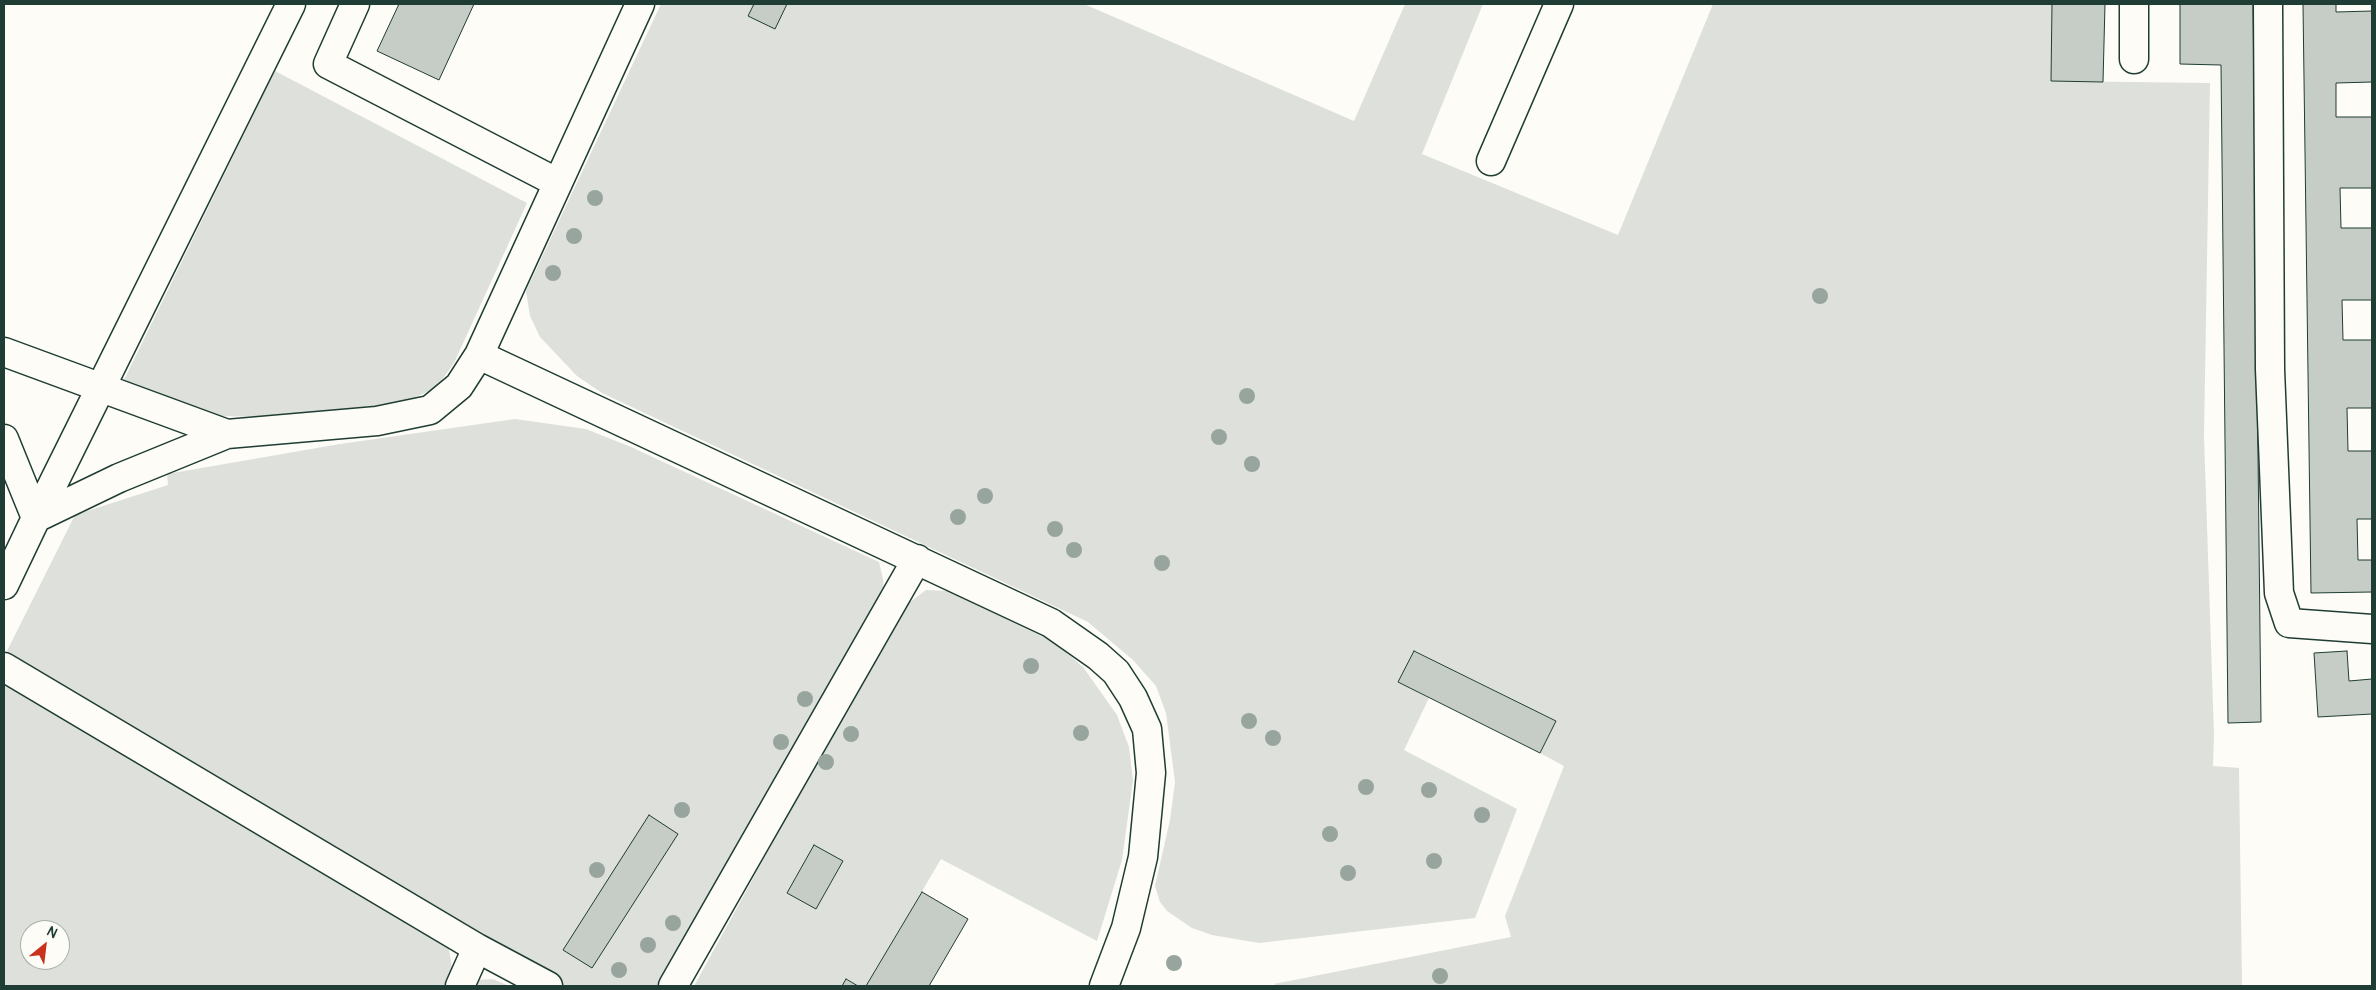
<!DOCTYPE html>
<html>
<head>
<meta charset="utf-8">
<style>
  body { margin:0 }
  #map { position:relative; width:2376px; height:990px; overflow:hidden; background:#fdfcf7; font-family:Pangolin,sans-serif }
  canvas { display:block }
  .frame { position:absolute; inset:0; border:5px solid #1f3d34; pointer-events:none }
  .north { position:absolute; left:20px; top:920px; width:50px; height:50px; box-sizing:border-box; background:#fdfcf7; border:1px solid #a4b0a9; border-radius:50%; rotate:29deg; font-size:14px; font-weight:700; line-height:20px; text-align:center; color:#1f3d34 }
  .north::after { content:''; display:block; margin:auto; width:18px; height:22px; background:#c8321e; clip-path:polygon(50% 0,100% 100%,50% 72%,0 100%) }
</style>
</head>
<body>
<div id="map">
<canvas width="2376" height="990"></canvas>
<div class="frame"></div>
<div class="north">N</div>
</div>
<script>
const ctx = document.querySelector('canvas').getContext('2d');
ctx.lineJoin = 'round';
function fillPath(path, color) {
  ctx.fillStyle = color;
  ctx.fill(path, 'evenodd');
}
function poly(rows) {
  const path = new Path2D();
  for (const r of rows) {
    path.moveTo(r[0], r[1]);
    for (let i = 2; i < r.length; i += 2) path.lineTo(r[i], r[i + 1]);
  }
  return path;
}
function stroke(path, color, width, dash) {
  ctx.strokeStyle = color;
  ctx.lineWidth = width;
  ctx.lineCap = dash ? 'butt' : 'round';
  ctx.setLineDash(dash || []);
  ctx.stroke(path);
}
const green = poly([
  [661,4,754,4,748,16,775,28,787,4,1084,4,1354,121,1405,4,1483,4,1422,154,1618,235,1713,4,2052,4,2051,81,2210,83,2204,436,2214,735,2213,766,2239,768,2242,986,1279,986,1274,984,1511,937,1505,916,1564,766,1540,753,1555,720,1415,651,1399,682,1429,698,1404,750,1517,809,1475,918,1259,943,1212,935,1192,928,1167,911,1160,902,1155,886,1170,820,1175,782,1166,713,1156,686,1133,660,1088,622,602,393,577,376,540,337,530,316,526,291],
  [275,71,527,203,454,363,436,388,411,399,359,413,279,417,213,416,120,388],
  [515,419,586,429,631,447,879,562,883,579,884,597,660,986,561,986,7,651,75,515,168,485,167,474,340,444],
  [926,590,948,591,1054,642,1083,667,1117,715,1129,747,1133,780,1122,860,1097,941,941,859,866,986,858,986,847,979,842,986,694,986,901,609],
  [814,846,843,861,816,909,788,893],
  [4,680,448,944,453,973,446,986,4,986],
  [30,930,60,930,60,960,30,960],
  [493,979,509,986,473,986,475,980]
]);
const building = poly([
  [399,4,474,4,439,80,377,51,399,4],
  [754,4,787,4,775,29,748,16,754,4],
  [2052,4,2105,4,2103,82,2051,81,2052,4],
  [2180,4,2253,4,2261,722,2228,723,2221,65,2180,64,2180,4],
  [2303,4,2336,4,2336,12,2372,11,2372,82,2336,83,2336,117,2372,117,2372,188,2340,188,2341,228,2372,228,2372,300,2342,300,2343,340,2372,340,2372,408,2347,408,2348,451,2372,451,2372,519,2357,519,2358,560,2372,560,2372,592,2311,593,2303,4],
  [1414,651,1556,721,1540,753,1398,682,1414,651],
  [2347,651,2349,681,2372,679,2372,714,2318,717,2314,653,2347,651],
  [649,815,678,834,592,968,563,950,649,815],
  [814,845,843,861,816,909,787,893,814,845],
  [922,892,968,919,929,986,866,986,922,892],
  [846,979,858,986,842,986,846,979]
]);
const minor = poly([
  [355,4,328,64,558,183],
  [2134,4,2134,59],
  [2268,4,2270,369,2279,593,2289,623,2372,629],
  [1491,161,1559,4],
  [4,352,227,434],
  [479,355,640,4],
  [4,439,36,518],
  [36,518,291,4],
  [4,585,36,518,119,478,227,434,377,421,430,410,459,386,479,355,1051,623,1098,656,1116,672,1133,698,1147,729,1151,773,1143,857,1126,928,1104,986],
  [4,667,477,948,460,986],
  [477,948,548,986],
  [673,986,917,559]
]);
const trees = [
  [595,198],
  [574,236],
  [553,273],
  [1820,296],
  [1247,396],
  [1219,437],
  [1252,464],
  [985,496],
  [958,517],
  [1055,529],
  [1074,550],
  [1162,563],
  [1031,666],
  [805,699],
  [1249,721],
  [1081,733],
  [851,734],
  [1273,738],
  [781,742],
  [826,762],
  [1366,787],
  [1429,790],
  [682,810],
  [1482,815],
  [1330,834],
  [1434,861],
  [597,870],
  [1348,873],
  [673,923],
  [648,945],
  [1174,963],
  [619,970],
  [1440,976]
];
fillPath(green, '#dde0db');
fillPath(building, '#c6cdc7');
stroke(building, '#1f3d34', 1);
stroke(minor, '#1f3d34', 31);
stroke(minor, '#fdfcf7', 28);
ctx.fillStyle = '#98a59e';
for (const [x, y] of trees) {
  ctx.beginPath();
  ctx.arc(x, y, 8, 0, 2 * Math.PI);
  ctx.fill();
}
</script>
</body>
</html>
